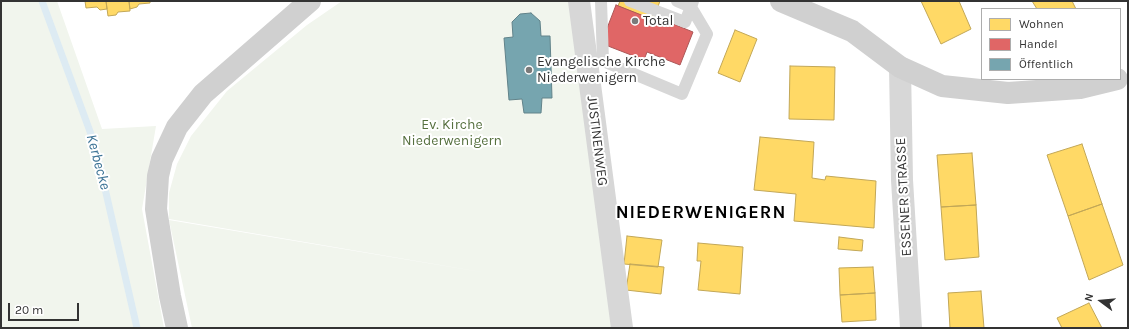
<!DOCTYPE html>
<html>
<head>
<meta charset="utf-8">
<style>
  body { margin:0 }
  #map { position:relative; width:1129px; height:329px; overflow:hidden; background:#fff; font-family:Karla,sans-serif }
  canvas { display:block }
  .frame { position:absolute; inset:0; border:2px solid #333; pointer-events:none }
  .legend { position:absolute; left:981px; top:8px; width:140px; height:72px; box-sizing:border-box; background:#fff; border:1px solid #adadad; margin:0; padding:5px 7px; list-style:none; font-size:12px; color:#333 }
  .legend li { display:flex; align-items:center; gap:8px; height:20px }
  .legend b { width:20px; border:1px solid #adadad }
  .north { position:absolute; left:1081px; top:281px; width:40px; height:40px; -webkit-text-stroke:3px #fff; paint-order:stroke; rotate:286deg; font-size:11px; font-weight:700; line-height:16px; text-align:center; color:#333 }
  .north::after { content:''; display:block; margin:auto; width:14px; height:18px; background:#333; clip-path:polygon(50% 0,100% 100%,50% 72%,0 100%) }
  .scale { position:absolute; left:8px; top:303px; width:71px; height:18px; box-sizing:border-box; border:2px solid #333; border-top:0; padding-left:5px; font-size:12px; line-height:14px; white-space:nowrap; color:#333; -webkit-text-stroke:3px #fff; paint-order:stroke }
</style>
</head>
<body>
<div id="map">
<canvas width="1129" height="329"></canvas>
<div class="frame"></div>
<ul class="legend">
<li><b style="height:11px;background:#ffd966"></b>Wohnen</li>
<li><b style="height:11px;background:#e06666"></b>Handel</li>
<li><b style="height:11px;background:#76a5af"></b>Öffentlich</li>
</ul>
<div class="north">N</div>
<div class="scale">20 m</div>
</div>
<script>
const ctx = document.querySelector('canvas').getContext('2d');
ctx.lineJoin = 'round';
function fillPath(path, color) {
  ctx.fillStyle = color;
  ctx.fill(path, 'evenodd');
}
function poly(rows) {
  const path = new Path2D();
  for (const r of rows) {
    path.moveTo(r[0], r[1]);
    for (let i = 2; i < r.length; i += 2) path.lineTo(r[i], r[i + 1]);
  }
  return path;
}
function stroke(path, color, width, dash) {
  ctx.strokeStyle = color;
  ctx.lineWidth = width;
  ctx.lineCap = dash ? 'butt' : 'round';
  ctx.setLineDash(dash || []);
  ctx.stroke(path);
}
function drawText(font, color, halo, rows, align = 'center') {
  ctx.font = font + ' Karla,sans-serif';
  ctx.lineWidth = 4;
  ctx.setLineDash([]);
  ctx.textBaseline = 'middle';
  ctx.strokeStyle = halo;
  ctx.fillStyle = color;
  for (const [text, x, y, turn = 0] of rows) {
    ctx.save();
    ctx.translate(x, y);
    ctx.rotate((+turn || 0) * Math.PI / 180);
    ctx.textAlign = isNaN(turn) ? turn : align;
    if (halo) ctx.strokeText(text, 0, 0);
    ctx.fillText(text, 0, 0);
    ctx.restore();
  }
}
const green = poly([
  [1,1,57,1,102,129,156,126,142,209,164,328,1,328],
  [342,1,569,1,612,328,192,328,169,220,499,275,169,219,169,193,177,164,191,136,227,91,307,25]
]);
const homes = poly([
  [85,1,106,1,107,9,100,10,97,7,86,8,85,1],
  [106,1,129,1,130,11,118,12,116,15,108,16,106,1],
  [129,1,150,1,150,3,139,4,137,7,130,9,129,1],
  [620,1,660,1,653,20,618,6,620,1],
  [921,1,959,1,971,29,941,44,921,1],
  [1032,1,1072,1,1076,9,1037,9,1032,1],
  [735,30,757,39,740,82,718,73,735,30],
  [790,66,835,67,834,120,789,119,790,66],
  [760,137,814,142,812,178,825,180,826,176,876,181,874,228,794,221,796,194,754,190,760,137],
  [1082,144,1102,204,1068,216,1047,155,1082,144],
  [972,153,976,205,941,207,937,155,972,153],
  [1102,204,1123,265,1089,280,1068,216,1102,204],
  [976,205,979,257,945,260,941,207,976,205],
  [627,236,662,240,658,267,624,264,627,236],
  [839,237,863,240,862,251,838,249,839,237],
  [698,243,743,247,740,294,698,290,701,261,697,261,698,243],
  [630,264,664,267,661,294,626,290,630,264],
  [873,267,875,293,840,295,839,268,873,267],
  [981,291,984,328,950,328,948,293,981,291],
  [875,293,876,320,842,322,840,295,875,293],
  [1089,303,1102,328,1062,328,1057,318,1089,303]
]);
const shops = poly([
  [616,5,659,22,661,19,693,32,680,65,647,52,644,60,608,46,606,31,616,5]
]);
const public = poly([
  [531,13,540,21,541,36,550,36,552,98,542,98,541,113,524,113,522,99,509,100,504,38,513,37,512,22,520,14,531,13]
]);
const stream = poly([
  [42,1,95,145,137,328]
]);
const service = poly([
  [601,1,603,61,682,94,707,34,691,7],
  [630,1,685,22,691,7],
  [677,1,691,7,693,1]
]);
const minor = poly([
  [579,1,622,328]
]);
const tertiary = poly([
  [900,67,902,180,911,328]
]);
const secondary = poly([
  [781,1,852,31,900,67,942,86,1008,93,1080,88,1117,79],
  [177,328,170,296,156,209,158,176,162,159,177,127,203,94,310,1]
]);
const markers = [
  [635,21,4,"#7a7a7a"],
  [529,70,4,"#7a7a7a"]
];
const poiNames = [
  ["Total",643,21],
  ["Evangelische Kirche",537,62],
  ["Niederwenigern",537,78]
];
const parkNames = [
  ["Ev. Kirche",452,125],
  ["Niederwenigern",452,141]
];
const streetNames = [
  ["JUSTINENWEG",597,141,83],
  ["ESSENER STRASSE",904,197,-93]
];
const waterNames = [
  ["Kerbecke",98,162,75]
];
const districtNames = [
  ["NIEDERWENIGERN",701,213]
];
fillPath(green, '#f1f5ed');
fillPath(homes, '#ffd966');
stroke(homes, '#c2a757', 1);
fillPath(shops, '#e06666');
stroke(shops, '#ac5757', 1);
fillPath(public, '#76a5af');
stroke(public, '#62838a', 1);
stroke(stream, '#ddebf3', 7);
stroke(service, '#d7d7d7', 12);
stroke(minor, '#d7d7d7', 22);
stroke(tertiary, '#d7d7d7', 22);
stroke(secondary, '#d0d0d0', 22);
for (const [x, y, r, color] of markers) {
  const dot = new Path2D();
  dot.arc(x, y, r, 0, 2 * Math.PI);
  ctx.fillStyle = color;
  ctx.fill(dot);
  stroke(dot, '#fff', 1.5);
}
drawText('14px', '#333', '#fff', poiNames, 'left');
drawText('14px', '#56703f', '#fff', parkNames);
drawText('14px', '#333', '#fff', streetNames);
drawText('italic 15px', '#3f7597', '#fff', waterNames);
ctx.letterSpacing = '1px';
drawText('bold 18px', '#000', '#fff', districtNames);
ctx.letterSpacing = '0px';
</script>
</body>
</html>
